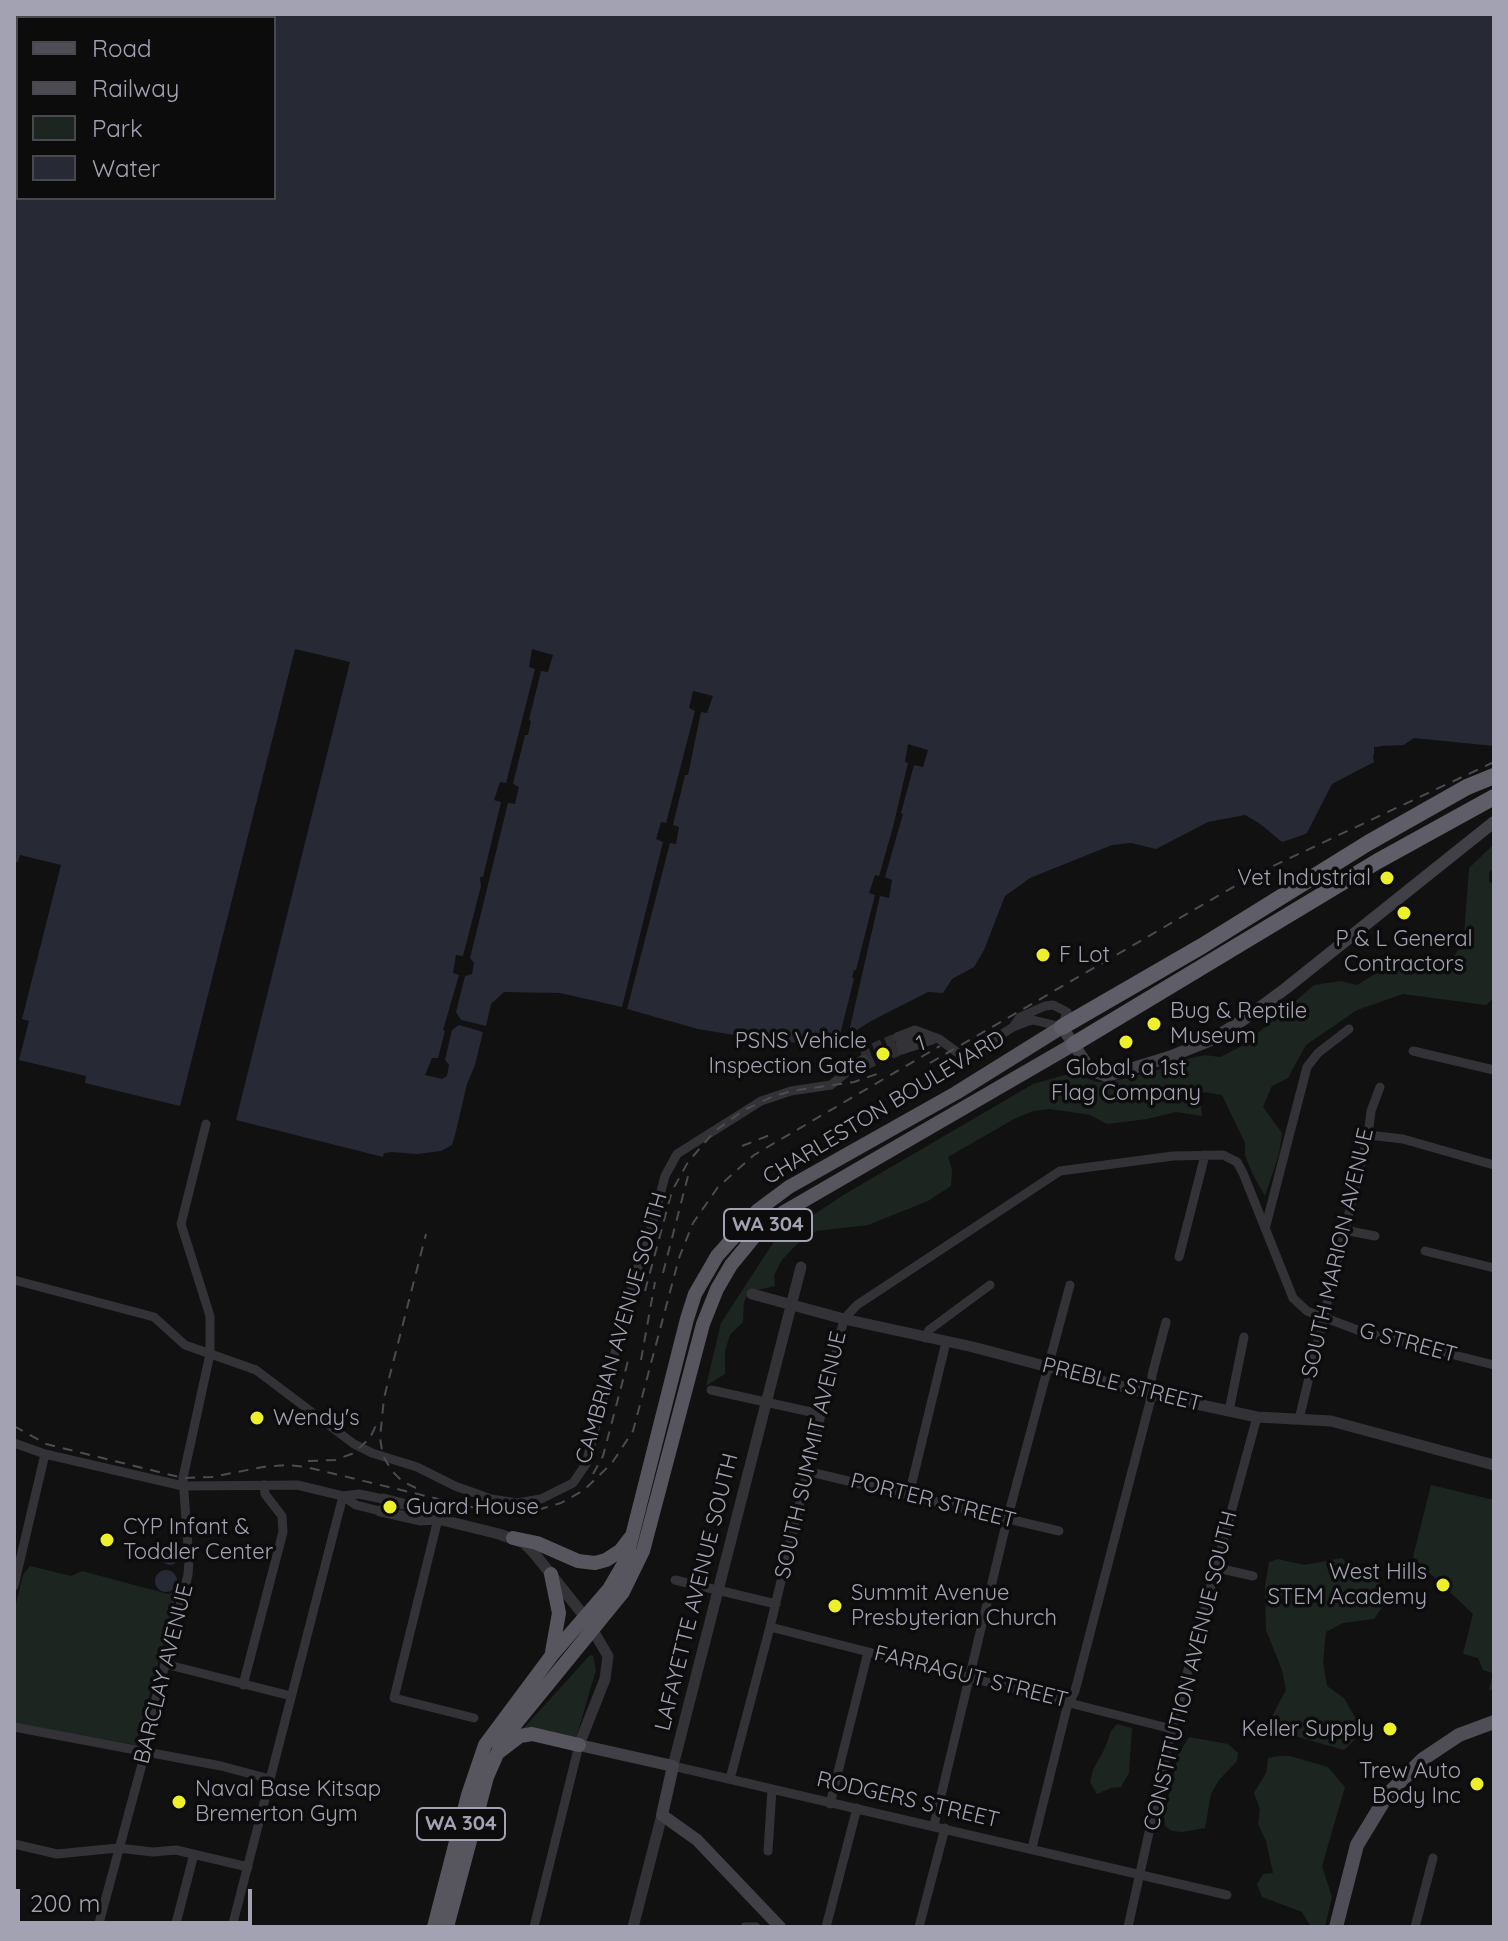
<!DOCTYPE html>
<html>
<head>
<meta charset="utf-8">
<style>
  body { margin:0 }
  #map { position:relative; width:1508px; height:1941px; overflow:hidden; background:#111112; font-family:Quicksand,sans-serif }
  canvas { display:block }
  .frame { position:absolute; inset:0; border:16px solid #a3a2b3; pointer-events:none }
  .legend { position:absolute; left:16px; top:16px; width:260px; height:184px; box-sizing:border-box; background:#0c0c0d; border:2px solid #48484f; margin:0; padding:10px 14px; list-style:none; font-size:24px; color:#a3a2b3 }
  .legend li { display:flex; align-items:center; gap:16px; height:40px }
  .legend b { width:40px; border:2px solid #48484f }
  .scale { position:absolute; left:16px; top:1889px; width:236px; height:36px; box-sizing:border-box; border:4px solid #a3a2b3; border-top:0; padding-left:10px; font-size:24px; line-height:28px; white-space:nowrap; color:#a3a2b3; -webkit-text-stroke:6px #0c0c0d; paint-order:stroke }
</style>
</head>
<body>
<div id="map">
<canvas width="1508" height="1941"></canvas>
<div class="frame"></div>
<ul class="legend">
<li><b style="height:10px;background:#4f4e56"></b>Road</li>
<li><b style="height:10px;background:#4c4b52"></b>Railway</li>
<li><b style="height:22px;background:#1d2521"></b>Park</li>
<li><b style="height:22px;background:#272a35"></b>Water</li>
</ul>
<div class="scale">200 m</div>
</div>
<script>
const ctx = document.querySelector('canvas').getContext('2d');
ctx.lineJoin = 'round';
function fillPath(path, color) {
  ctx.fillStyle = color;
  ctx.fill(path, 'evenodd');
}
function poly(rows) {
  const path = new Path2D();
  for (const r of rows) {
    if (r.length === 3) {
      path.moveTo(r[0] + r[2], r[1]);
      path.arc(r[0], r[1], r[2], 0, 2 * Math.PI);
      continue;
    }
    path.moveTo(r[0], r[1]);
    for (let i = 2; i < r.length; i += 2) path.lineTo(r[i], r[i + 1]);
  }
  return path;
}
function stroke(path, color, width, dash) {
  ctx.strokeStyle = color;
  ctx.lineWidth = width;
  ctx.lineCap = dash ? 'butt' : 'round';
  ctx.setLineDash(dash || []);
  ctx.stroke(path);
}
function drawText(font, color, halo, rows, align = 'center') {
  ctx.font = font + ' Quicksand,sans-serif';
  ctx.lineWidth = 7;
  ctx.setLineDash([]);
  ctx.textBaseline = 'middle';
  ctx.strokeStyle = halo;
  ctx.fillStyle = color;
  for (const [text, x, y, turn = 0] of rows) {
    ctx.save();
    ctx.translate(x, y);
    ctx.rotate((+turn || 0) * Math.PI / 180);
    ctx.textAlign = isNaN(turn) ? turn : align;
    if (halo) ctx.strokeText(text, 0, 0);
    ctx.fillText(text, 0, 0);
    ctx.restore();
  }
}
const green = poly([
  [1494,844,1494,867,1489,873,1489,882,1494,884,1494,998,1486,1005,1403,994,1357,1010,1306,1045,1288,1078,1272,1086,1263,1107,1282,1133,1279,1154,1265,1196,1252,1173,1245,1155,1245,1143,1222,1095,1204,1092,1200,1097,1202,1116,1176,1112,1147,1119,1107,1124,1090,1115,1078,1113,1049,1109,1033,1111,1014,1119,948,1157,952,1169,951,1186,928,1201,868,1225,816,1231,797,1244,782,1260,774,1275,775,1286,749,1292,744,1302,743,1322,730,1335,725,1351,725,1374,706,1386,721,1323,775,1240,845,1194,1033,1084,1072,1073,1097,1082,1113,1081,1158,1070,1187,1059,1205,1055,1220,1057,1244,1045,1314,985,1341,981,1357,985,1375,974,1422,966,1439,968,1447,964,1457,952,1464,935,1469,868],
  [1431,1485,1494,1500,1494,1690,1489,1690,1493,1673,1483,1670,1478,1658,1463,1654,1473,1614,1413,1557],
  [1342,1558,1349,1567,1379,1581,1386,1602,1374,1619,1343,1623,1326,1632,1323,1662,1327,1686,1344,1698,1360,1726,1355,1739,1344,1750,1270,1729,1270,1720,1286,1690,1282,1670,1266,1630,1265,1586,1269,1562,1278,1559,1304,1565],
  [30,1566,71,1576,82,1571,168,1594,177,1592,163,1646,160,1646,158,1656,160,1657,136,1745,14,1723,14,1612,23,1575],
  [590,1655,593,1656,596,1670,576,1738,522,1730],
  [1117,1724,1132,1728,1129,1773,1121,1787,1111,1788,1097,1794,1090,1782,1093,1770,1105,1748,1111,1731],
  [1189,1737,1228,1744,1238,1753,1237,1761,1219,1780,1211,1794,1205,1828,1183,1832,1172,1831,1165,1826,1164,1816,1178,1755],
  [1278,1756,1290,1756,1328,1767,1345,1787,1322,1866,1332,1897,1325,1927,1311,1927,1302,1912,1262,1897,1257,1884,1263,1874,1273,1873,1266,1841,1258,1824,1260,1809,1254,1793,1266,1773,1268,1758]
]);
const water = poly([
  [14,14,1494,14,1494,748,1459,743,1380,746,1373,756,1374,762,1332,784,1307,833,1288,842,1282,842,1260,834,1185,852,1121,853,1012,903,973,982,847,1043,842,1065,827,1064,506,1001,456,1154,383,1158,380,1171,14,1078],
  [18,18,274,18,274,198,18,198],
  [170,1556,9],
  [166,1581,11]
]);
const pier = poly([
  [295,649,350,662,236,1120,383,1157,384,1153,392,1152,417,1154,441,1151,452,1145,455,1135,467,1084,475,1065,483,1032,459,1025,452,1030,445,1060,449,1065,447,1076,442,1079,425,1075,432,1058,438,1058,445,1031,443,1030,459,975,453,973,456,955,463,956,481,886,480,877,483,877,501,802,494,800,500,782,506,783,535,669,529,667,532,649,553,655,548,672,541,671,529,720,531,721,528,735,525,735,513,784,519,787,515,804,508,803,470,958,474,963,472,974,465,976,456,1012,461,1020,486,1026,491,1004,504,992,560,993,622,1007,663,842,656,839,661,822,666,823,695,711,689,708,693,691,713,696,707,713,701,712,688,775,685,775,673,825,679,827,676,844,670,843,627,1009,698,1029,777,1042,838,1043,854,979,852,977,854,970,856,970,875,895,869,893,875,875,879,876,893,827,908,763,905,762,908,744,928,750,923,767,914,765,901,813,903,814,885,877,892,880,889,898,880,896,846,1045,852,1033,871,1021,928,992,943,993,952,979,974,967,984,950,1005,896,1030,878,1112,845,1131,843,1156,849,1208,822,1245,815,1259,823,1282,842,1312,832,1309,836,1282,846,1259,838,1232,841,1186,856,1154,874,1121,858,1015,906,990,970,978,983,927,1013,850,1043,846,1046,842,1065,838,1068,832,1068,832,1064,821,1065,819,1068,782,1067,601,1022,508,1005,503,1015,459,1157,433,1173,386,1162,382,1164,380,1171,14,1081,14,862,18,862,20,855,61,865,22,1019,29,1021,19,1060,86,1076,85,1083,180,1106],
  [1414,738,1494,746,1494,751,1433,745,1377,751,1377,764,1374,762,1374,747,1402,746]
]);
const minorTunnel = poly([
  [861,1053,897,1037],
  [863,1059,900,1044],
  [866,1065,902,1050]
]);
const minor = poly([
  [897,1037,915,1030,939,1039,965,1058,1013,1027,1026,1022,1033,1020,1062,1027,1067,1012,1053,1005,1045,1006,1020,1017,1013,1027],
  [900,1044,919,1035,928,1037],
  [902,1050,932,1040],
  [1413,1051,1494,1070],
  [1368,1135,1403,1139,1494,1165],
  [1265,1229,1307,1067,1318,1053,1349,1029],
  [1344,1230,1375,1236],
  [1425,1251,1494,1268],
  [1179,1257,1205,1155],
  [14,1280,154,1317,185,1345,256,1370,354,1444,372,1453,417,1467,455,1486,491,1499,517,1503,541,1499,573,1483,586,1464,636,1272,647,1244,665,1176,677,1154,761,1101,791,1091,831,1085,863,1059],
  [925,1338,929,1330,990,1285],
  [711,1390,820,1414],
  [1229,1411,1244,1337],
  [1299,1419,1368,1135,1371,1111,1380,1087],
  [14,1443,45,1454,183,1486,297,1485,343,1496,359,1494,383,1499],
  [806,1471,1059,1531],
  [909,1495,946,1342],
  [343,1496,356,1505,380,1511],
  [438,1519,394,1698,474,1718],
  [1217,1568,1253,1576],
  [675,1580,776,1604],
  [14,1586,45,1454],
  [770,1627,1172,1729],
  [165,1664,291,1696],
  [243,1685,283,1532,282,1516,265,1494,264,1485],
  [14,1727,221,1766,270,1779],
  [673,1766,1227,1895],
  [730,1779,770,1627,844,1319,857,1305,1060,1171,1173,1156,1223,1155,1237,1162,1243,1173,1293,1298,1307,1311,1363,1332,1494,1365],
  [830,1804,868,1652],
  [934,1825,1007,1520,1070,1285],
  [14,1844,57,1854,118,1848,153,1852,176,1850,248,1867],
  [1032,1848,1067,1707,1075,1691,1150,1402,1152,1375,1166,1322],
  [768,1851,772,1789],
  [98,1927,145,1753,150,1722,188,1575,189,1561,183,1478,210,1354,210,1316,181,1224,206,1124],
  [175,1927,194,1854],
  [232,1927,343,1496],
  [534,1927,579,1745],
  [745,1927,756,1927],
  [826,1927,857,1808],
  [919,1927,945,1828],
  [1128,1927,1172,1729,1257,1417],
  [1415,1927,1433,1858]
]);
const tertiary = poly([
  [752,1294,844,1319,973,1347,1150,1394,1257,1417,1331,1421,1494,1465],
  [383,1499,424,1509,438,1519],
  [380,1511,420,1520,438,1519,499,1534,524,1543,534,1553,585,1617,608,1656,605,1679,579,1745],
  [673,1766,801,1267],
  [633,1927,662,1815]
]);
const secondary = poly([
  [1062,1027,1088,1066,1098,1073,1107,1076,1169,1057,1209,1041,1243,1020,1285,989,1494,822],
  [579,1745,673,1766,662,1815,697,1840,780,1927]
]);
const primary = poly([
  [1336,1927,1357,1845,1388,1794,1423,1759,1459,1735,1494,1722]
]);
const trunk = poly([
  [513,1538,537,1543,578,1561,595,1563,606,1560,620,1551,630,1538],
  [551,1574,559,1613,552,1652],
  [499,1752,520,1736,532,1734,579,1745],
  [434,1927,468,1795,485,1745,552,1655,609,1589,626,1560,687,1319,695,1294,717,1256,758,1210,789,1187,956,1093,1062,1027],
  [447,1927,487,1777,504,1738,623,1592,643,1551,703,1324,717,1289,731,1265,754,1237,784,1212,1074,1044]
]);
const motorway = poly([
  [1062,1027,1202,946,1368,843,1467,787,1494,776],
  [1074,1044,1378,861,1494,797]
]);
const rail = poly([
  [930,1063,1254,875,1494,762],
  [742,1146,775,1133],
  [663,1273,688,1176],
  [645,1291,672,1191,688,1162,715,1131,744,1110,772,1097,791,1091,854,1082,877,1074],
  [641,1360,655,1282],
  [14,1426,46,1444,183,1478,212,1477,263,1467,287,1465,306,1467,492,1512,527,1513,561,1503,584,1490,612,1463,633,1431,679,1258,693,1223,718,1187,754,1155,940,1046],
  [308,1461,335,1460,354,1453,370,1438,378,1421],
  [593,1474,603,1456,629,1357],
  [416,1488,402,1481,392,1471,383,1456,380,1438,384,1398,426,1234]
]);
const markers = [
  [1387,878,8,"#edef2b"],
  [1404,913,8,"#edef2b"],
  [1043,955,8,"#edef2b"],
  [1154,1024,8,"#edef2b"],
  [1126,1042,8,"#edef2b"],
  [883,1054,8,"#edef2b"],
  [257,1418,8,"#edef2b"],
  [390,1507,8,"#edef2b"],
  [107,1540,8,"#edef2b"],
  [1443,1585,8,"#edef2b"],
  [835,1606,8,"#edef2b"],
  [1390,1729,8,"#edef2b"],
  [1477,1784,8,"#edef2b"],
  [179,1802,8,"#edef2b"]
];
const shields = [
  [768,1225,88],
  [461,1824,88]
];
const shieldNames = [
  ["WA 304",768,1225],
  ["WA 304",461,1824]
];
const poiNames = [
  ["Vet Industrial",1371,878,"right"],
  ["P & L General",1404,939,"center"],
  ["Contractors",1404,964,"center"],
  ["F Lot",1059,955],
  ["Bug & Reptile",1170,1011],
  ["Museum",1170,1036],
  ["PSNS Vehicle",867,1041,"right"],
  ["Inspection Gate",867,1066,"right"],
  ["Global, a 1st",1126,1068,"center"],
  ["Flag Company",1126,1093,"center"],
  ["Wendy's",273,1418],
  ["Guard House",406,1507],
  ["CYP Infant &",123,1527],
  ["Toddler Center",123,1552],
  ["West Hills",1427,1572,"right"],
  ["STEM Academy",1427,1597,"right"],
  ["Summit Avenue",851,1593],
  ["Presbyterian Church",851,1618],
  ["Keller Supply",1374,1729,"right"],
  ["Trew Auto",1461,1771,"right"],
  ["Body Inc",1461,1796,"right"],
  ["Naval Base Kitsap",195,1789],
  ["Bremerton Gym",195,1814]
];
const streetNames = [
  ["1",921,1044,-17],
  ["CHARLESTON BOULEVARD",884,1108,-31],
  ["SOUTH MARION AVENUE",1338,1253,-77],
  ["CAMBRIAN AVENUE SOUTH",622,1328,-74],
  ["G STREET",1408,1343,15],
  ["PREBLE STREET",1122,1385,14],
  ["SOUTH SUMMIT AVENUE",811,1455,-77],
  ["PORTER STREET",933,1501,14],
  ["LAFAYETTE AVENUE SOUTH",697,1592,-76],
  ["CONSTITUTION AVENUE SOUTH",1191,1671,-76],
  ["BARCLAY AVENUE",164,1674,-76],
  ["FARRAGUT STREET",971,1677,14],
  ["RODGERS STREET",908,1800,13]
];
fillPath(green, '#1d2521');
fillPath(water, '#272a35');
fillPath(pier, '#111112');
stroke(minorTunnel, '#2e2e32', 9, [9, 4.5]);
stroke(minor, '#333237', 9);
stroke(tertiary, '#333237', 11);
stroke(secondary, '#414047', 12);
stroke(primary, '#4f4e56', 14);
stroke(trunk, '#57565f', 14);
stroke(motorway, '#5f5e68', 16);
stroke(rail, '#4c4b52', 2, [10, 8]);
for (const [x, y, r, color] of markers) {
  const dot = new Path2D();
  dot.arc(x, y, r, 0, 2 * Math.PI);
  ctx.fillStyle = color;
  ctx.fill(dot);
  stroke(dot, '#0c0c0d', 3);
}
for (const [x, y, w] of shields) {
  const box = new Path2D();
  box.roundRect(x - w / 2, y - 16, w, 32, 6);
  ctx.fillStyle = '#0c0c0d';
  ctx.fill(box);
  stroke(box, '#a3a2b3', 2);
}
drawText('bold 20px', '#a3a2b3', null, shieldNames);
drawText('22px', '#a3a2b3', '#0c0c0d', poiNames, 'left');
drawText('22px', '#a3a2b3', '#0c0c0d', streetNames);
</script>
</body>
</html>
